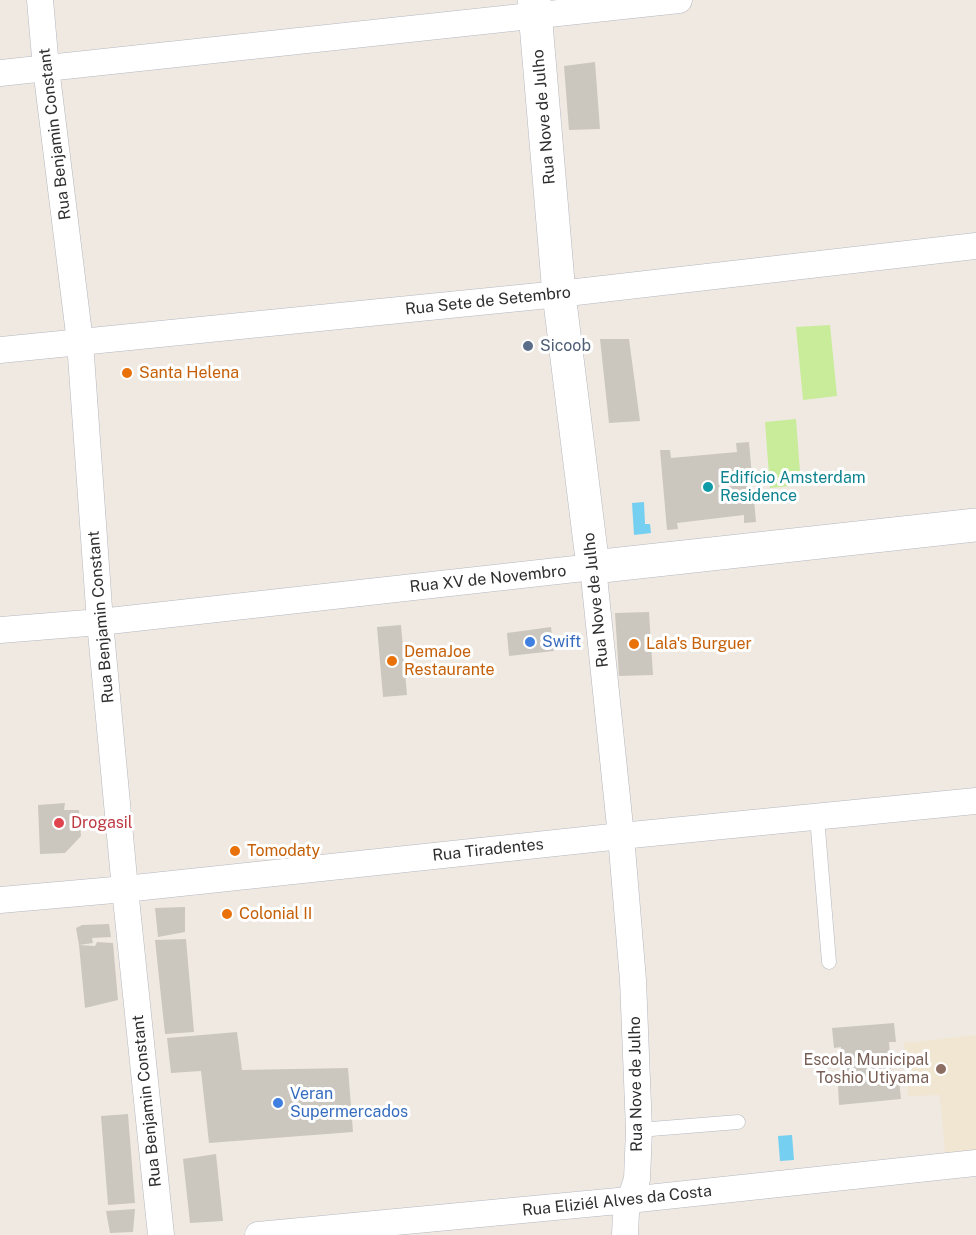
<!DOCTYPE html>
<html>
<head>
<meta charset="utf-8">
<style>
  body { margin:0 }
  canvas { display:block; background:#efe9e1 }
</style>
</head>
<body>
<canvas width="976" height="1235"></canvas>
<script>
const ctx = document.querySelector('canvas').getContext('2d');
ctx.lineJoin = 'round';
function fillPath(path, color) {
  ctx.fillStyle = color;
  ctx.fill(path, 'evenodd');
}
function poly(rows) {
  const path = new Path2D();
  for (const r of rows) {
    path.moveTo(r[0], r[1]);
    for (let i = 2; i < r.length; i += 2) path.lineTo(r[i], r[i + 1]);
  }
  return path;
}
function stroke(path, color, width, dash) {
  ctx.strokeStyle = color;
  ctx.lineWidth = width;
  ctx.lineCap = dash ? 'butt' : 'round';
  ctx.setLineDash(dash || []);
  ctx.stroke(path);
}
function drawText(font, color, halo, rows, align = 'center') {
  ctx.font = font + ' "Public Sans",sans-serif';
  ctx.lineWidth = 6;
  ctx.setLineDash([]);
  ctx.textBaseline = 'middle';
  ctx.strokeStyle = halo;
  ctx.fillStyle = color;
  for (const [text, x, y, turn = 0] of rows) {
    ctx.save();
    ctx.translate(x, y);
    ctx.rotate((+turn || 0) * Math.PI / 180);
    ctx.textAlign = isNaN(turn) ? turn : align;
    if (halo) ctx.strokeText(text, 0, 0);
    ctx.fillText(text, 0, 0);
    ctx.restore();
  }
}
const education = poly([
  [976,1035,976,1150,945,1153,940,1095,908,1096,904,1043]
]);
const pitch = poly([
  [830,325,837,396,803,400,796,327],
  [796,419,801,485,770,488,765,422]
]);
const water = poly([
  [644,502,645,524,650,524,651,533,634,535,632,503],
  [792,1135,794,1160,780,1161,778,1136]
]);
const building = poly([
  [595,62,600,129,569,130,564,66],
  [600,339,629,339,640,421,609,423],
  [749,442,756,522,744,523,744,515,677,523,678,529,667,530,660,450,670,450,671,458,737,452,736,443],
  [649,612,653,675,619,676,615,613],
  [401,625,407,695,383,697,377,627],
  [551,627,554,651,509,656,507,633],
  [65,803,64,810,79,810,81,836,65,853,40,854,38,805],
  [185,907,185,932,158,937,155,908],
  [109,924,111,937,92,938,93,943,79,945,76,928,82,925],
  [186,939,194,1032,165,1034,155,940],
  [97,942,113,943,118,1000,85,1008,79,945,95,946],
  [894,1023,896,1042,889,1042,892,1081,899,1080,901,1099,839,1105,838,1086,845,1085,841,1047,834,1048,832,1028],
  [237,1032,242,1070,348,1068,353,1132,209,1143,201,1071,171,1073,167,1038],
  [128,1114,135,1203,108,1205,101,1116],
  [216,1154,223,1221,190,1223,183,1159],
  [135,1209,133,1232,110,1233,106,1211]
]);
const lane = poly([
  [817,817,829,962],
  [639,1130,738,1122]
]);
const street = poly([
  [40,0,46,68,80,342,100,622,125,889,161,1235],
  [0,73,679,0],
  [0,350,559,294,976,246],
  [0,630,100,622,593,567,621,836,633,980,639,1130,637,1179,626,1212,625,1235],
  [0,900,125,889,621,836,976,801],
  [258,1235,629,1200,976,1163]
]);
const secondary = poly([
  [534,0,559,294,593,567,976,525]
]);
const markers = [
  [528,346,6,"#5c6f8a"],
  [127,373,6,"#e8710a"],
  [708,487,6,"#0f9aa8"],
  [530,642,6,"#3f7fe0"],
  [634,644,6,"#e8710a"],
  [392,661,6,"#e8710a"],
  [59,823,6,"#e0444e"],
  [235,851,6,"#e8710a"],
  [227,914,6,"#e8710a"],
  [941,1069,6,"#8d6e63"],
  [278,1103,6,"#3f7fe0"]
];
const streetNames = [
  ["Rua Nove de Julho",544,117,-95],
  ["Rua Benjamin Constant",55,134,-97],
  ["Rua Sete de Setembro",488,301,-6],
  ["Rua XV de Novembro",488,579,-6],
  ["Rua Nove de Julho",596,600,-96],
  ["Rua Benjamin Constant",101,617,-95],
  ["Rua Tiradentes",488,850,-6],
  ["Rua Nove de Julho",636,1084,-91],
  ["Rua Benjamin Constant",147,1101,-96],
  ["Rua Eliziél Alves da Costa",617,1201,-6]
];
const serviceNames = [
  ["Sicoob",540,346]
];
const foodNames = [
  ["Santa Helena",139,373],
  ["Lala's Burguer",646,644],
  ["DemaJoe",404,652],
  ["Restaurante",404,670],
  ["Tomodaty",247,851],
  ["Colonial II",239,914]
];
const cultureNames = [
  ["Edifício Amsterdam",720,478],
  ["Residence",720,496]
];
const shopNames = [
  ["Swift",542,642],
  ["Veran",290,1094],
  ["Supermercados",290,1112]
];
const healthNames = [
  ["Drogasil",71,823]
];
const educationNames = [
  ["Escola Municipal",929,1060],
  ["Toshio Utiyama",929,1078]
];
fillPath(education, '#f0e6d1');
fillPath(pitch, '#c9ec9a');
fillPath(water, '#75cff0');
fillPath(building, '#cbc7bf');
stroke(lane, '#b4b7c1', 15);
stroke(street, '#b4b7c1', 27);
stroke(secondary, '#b4b7c1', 34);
stroke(lane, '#fff', 14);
stroke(street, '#fff', 26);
stroke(secondary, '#fff', 33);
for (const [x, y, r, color] of markers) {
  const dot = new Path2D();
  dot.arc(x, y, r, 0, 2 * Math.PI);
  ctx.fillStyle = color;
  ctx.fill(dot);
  stroke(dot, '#fff', 2);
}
drawText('16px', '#2e2e2e', '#fff', streetNames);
drawText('16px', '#4e5e75', '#fff', serviceNames, 'left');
drawText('16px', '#c56008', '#fff', foodNames, 'left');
drawText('16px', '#0d838f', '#fff', cultureNames, 'left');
drawText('16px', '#366cbe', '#fff', shopNames, 'left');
drawText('16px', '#be3a42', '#fff', healthNames, 'left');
drawText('16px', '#785e54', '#fff', educationNames, 'right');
</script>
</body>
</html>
